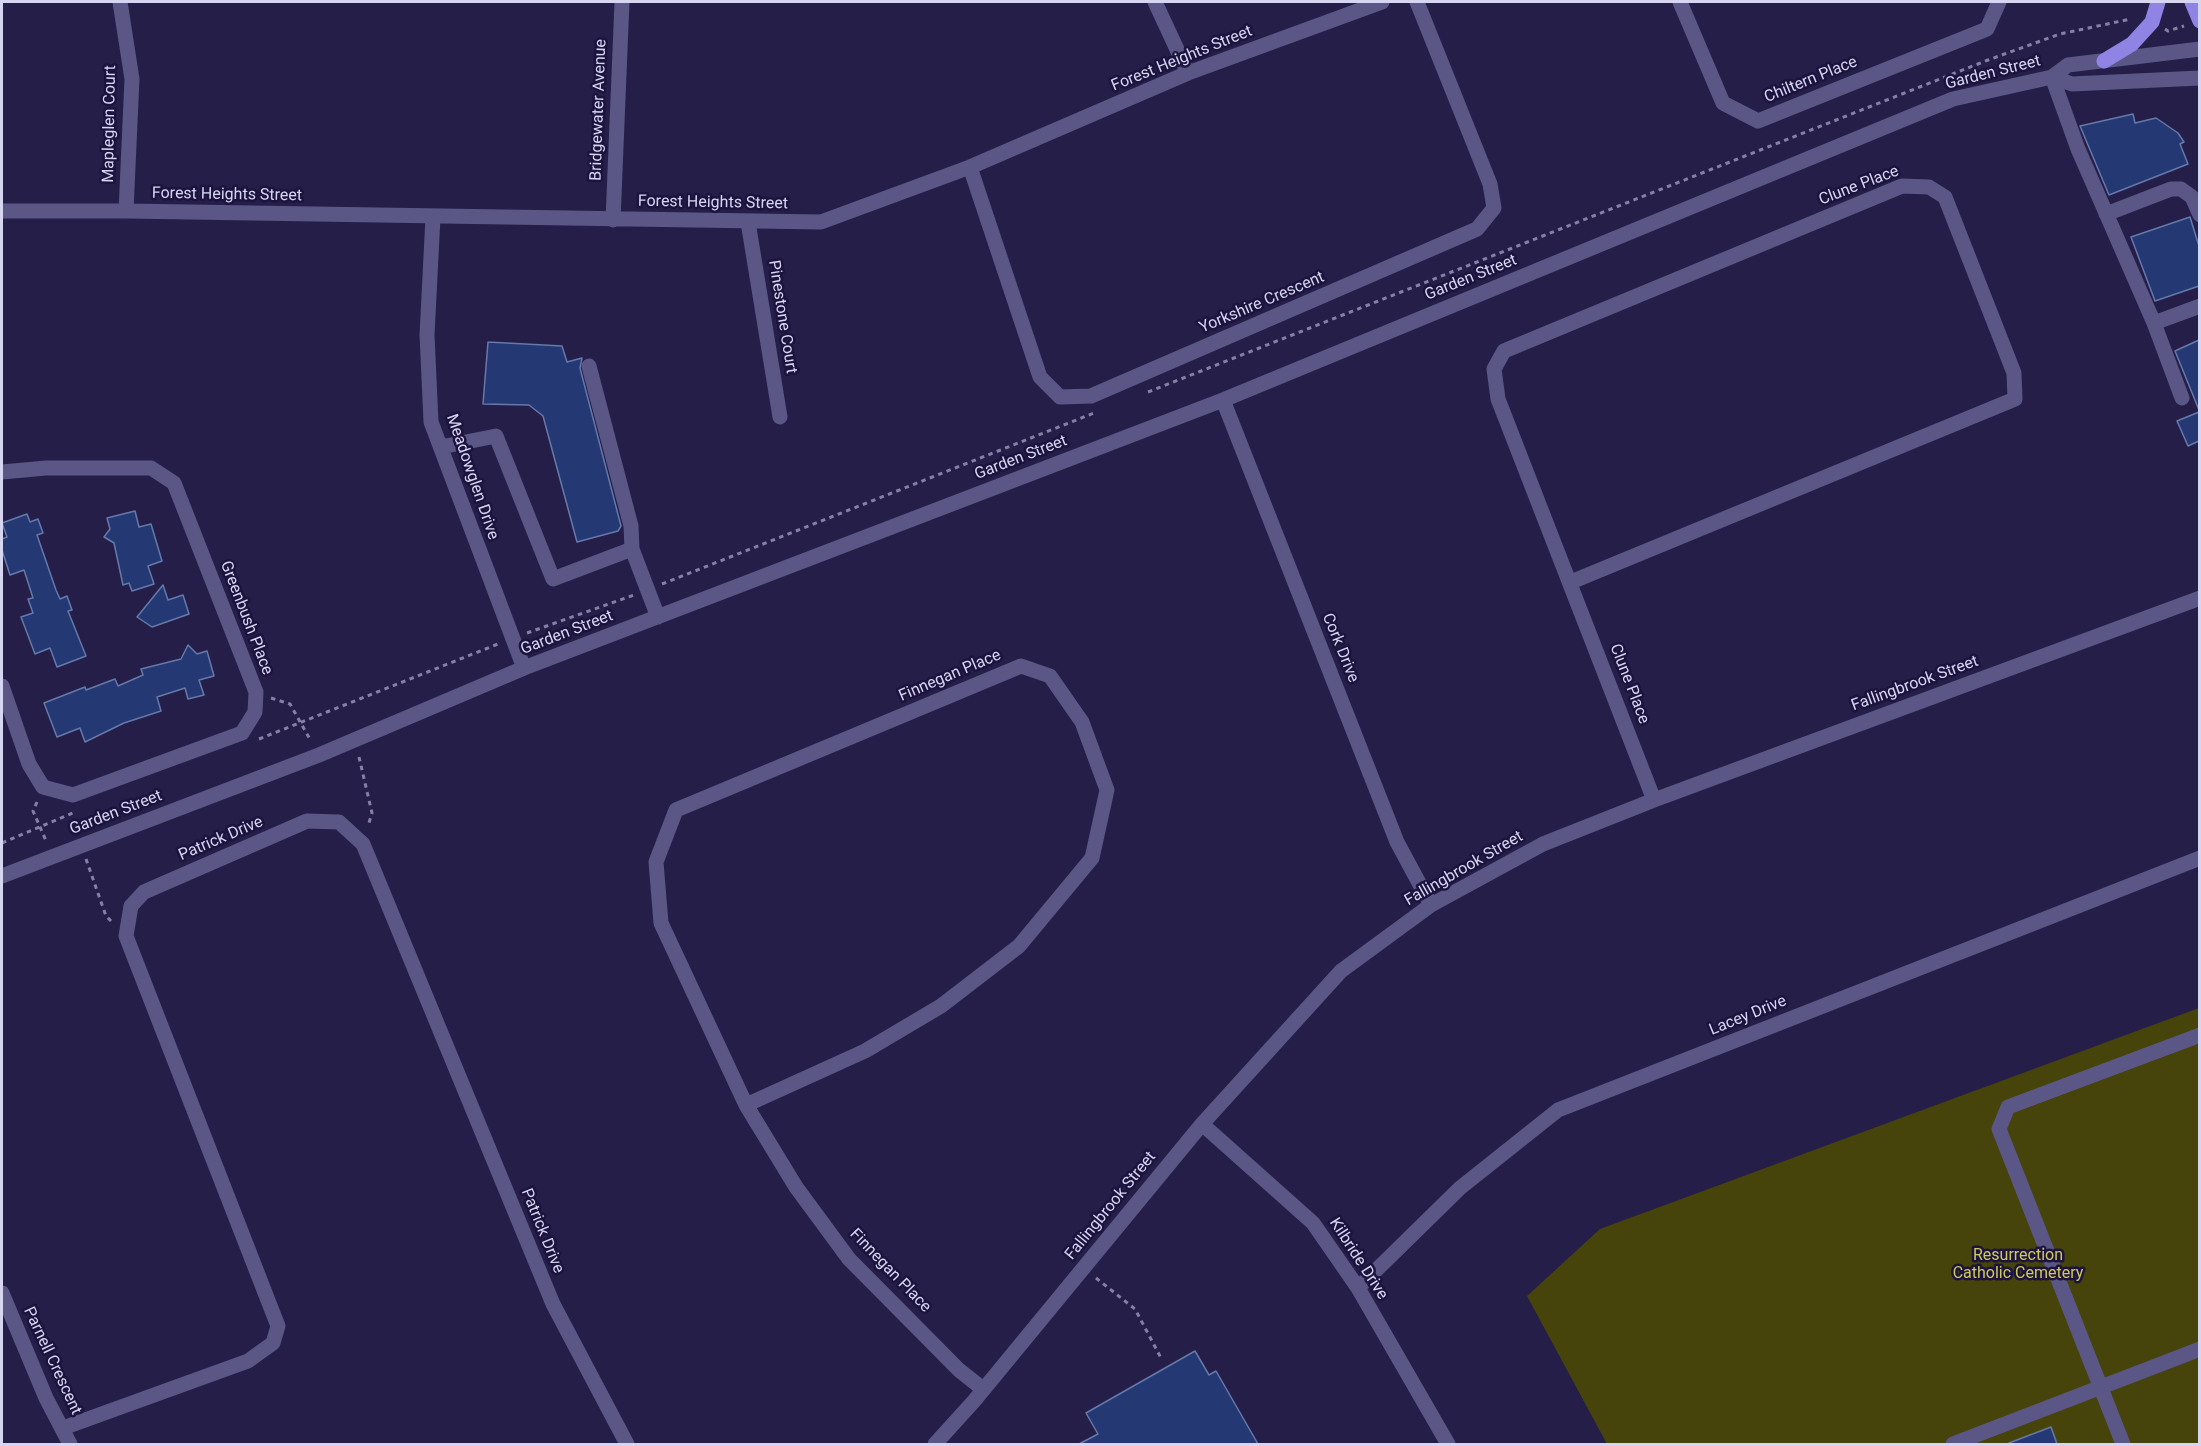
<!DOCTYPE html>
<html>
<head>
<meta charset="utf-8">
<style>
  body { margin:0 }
  #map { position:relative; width:2201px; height:1446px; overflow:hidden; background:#251e49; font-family:Roboto,sans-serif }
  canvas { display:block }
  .frame { position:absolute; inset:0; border:3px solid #d7d6f2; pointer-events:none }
</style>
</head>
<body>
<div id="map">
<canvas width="2201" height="1446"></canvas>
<div class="frame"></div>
</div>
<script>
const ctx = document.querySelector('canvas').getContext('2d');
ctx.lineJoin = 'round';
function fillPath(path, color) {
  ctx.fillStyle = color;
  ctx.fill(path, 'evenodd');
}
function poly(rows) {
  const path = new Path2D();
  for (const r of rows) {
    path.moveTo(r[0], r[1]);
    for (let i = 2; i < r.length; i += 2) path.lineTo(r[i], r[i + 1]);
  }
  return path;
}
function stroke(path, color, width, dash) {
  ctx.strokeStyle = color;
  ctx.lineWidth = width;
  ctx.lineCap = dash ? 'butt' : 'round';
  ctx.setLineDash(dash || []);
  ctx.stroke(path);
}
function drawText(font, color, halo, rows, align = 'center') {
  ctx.font = font + ' Roboto,sans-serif';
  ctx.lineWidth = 5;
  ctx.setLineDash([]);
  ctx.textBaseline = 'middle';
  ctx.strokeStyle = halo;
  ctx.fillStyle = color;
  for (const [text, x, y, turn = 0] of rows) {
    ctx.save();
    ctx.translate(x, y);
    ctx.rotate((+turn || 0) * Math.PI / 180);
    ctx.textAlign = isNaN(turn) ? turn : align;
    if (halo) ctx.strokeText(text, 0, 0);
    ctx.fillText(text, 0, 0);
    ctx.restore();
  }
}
const green = poly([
  [2199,1008,2199,1444,1607,1444,1527,1296,1600,1229]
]);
const building = poly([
  [2133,114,2135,123,2156,118,2178,133,2184,142,2180,144,2188,164,2109,195,2080,126,2133,114],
  [2190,217,2199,246,2199,286,2155,301,2131,237,2190,217],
  [2199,340,2199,410,2175,351,2199,340],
  [488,342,562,346,567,362,582,358,580,368,621,526,618,531,577,542,543,416,529,405,483,404,488,342],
  [2199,412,2199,441,2188,446,2177,421,2199,412],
  [135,511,139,527,151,524,162,561,148,566,154,584,132,591,129,583,123,585,114,543,104,537,110,529,107,518,135,511],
  [27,514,30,522,38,519,43,533,37,535,56,590,60,599,67,596,72,610,68,611,86,656,57,667,50,648,35,654,21,617,33,613,28,599,33,598,24,570,10,575,2,550,2,539,7,537,2,523,27,514],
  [163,585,168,600,183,595,189,614,152,627,137,617,163,585],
  [188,645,197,654,207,651,214,676,199,680,204,695,188,699,185,688,157,697,161,711,124,723,85,742,80,728,57,737,44,703,85,687,86,690,115,679,118,686,143,675,141,669,181,659,188,645],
  [1195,1351,1209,1375,1216,1371,1258,1444,1079,1444,1098,1434,1086,1413,1195,1351],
  [2051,1427,2057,1444,2009,1444,2009,1443,2051,1427]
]);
const path = poly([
  [2165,29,2168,31,2184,26],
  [1148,392,1988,60,2060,34,2131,19],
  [662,584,1094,413],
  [527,633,634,595],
  [271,698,290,704,311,741],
  [259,739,498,644],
  [359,757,372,813,368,826],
  [37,802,33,811,47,843],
  [2,843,75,812],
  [86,859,106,916,112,922],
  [1096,1278,1135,1309,1161,1358]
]);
const minor = poly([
  [120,2,132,79,126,211],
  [1155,2,1188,73],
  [1680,2,1723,103,1758,121,1987,29,1999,2],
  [2052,77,2078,149,2154,323,2182,398],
  [2052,77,2072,84,2200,78],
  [970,167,1040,377,1060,397,1091,396,1477,229,1494,208,1490,184,1417,2],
  [2,211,126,211,821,222,970,167,1188,73,1382,2],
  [2106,214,2171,189,2181,189,2192,197,2200,215],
  [433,217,427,335,431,422,524,668],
  [613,220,622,2],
  [748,222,780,417],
  [2154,323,2200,306],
  [589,366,631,526,632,549],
  [1223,400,1397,842,1431,905],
  [441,447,496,436,553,579,632,549,658,617],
  [2,472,46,468,151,468,174,483,256,692,255,712,242,733,73,795,43,787,29,764,2,686],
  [1571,582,2015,399,2014,373,1945,197,1929,187,1902,186,1504,351,1494,369,1498,399,1654,800],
  [2,876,319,755,524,668,1223,400,1953,99,2052,77,2068,65,2200,49],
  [746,1105,865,1051,941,1006,1019,946,1092,858,1107,790,1082,722,1050,676,1021,666,676,810,656,862,661,923,746,1105,796,1187,849,1259,959,1370,983,1389],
  [1202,1124,1313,1223,1358,1288,1448,1444],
  [1358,1288,1460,1188,1558,1110,2200,858],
  [2,1293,46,1398,70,1444],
  [63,1428,248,1361,273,1343,278,1326,126,936,131,906,144,892,307,821,339,822,363,844,553,1304,627,1444],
  [935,1444,974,1401,1202,1124,1341,971,1431,905,1543,844,1654,800,2200,598],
  [1953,1444,2200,1349],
  [2123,1444,1999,1129,2008,1107,2200,1035]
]);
const major = poly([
  [2192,2,2200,21],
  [2104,61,2132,44,2152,22,2158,2]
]);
const streetNames = [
  ["Forest Heights Street",1182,59,-22],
  ["Garden Street",1993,73,-14],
  ["Chiltern Place",1811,80,-22],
  ["Bridgewater Avenue",599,110,-88],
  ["Mapleglen Court",110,124,-89],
  ["Clune Place",1859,186,-21],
  ["Forest Heights Street",227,195,1],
  ["Forest Heights Street",713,203,1],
  ["Garden Street",1471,278,-22],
  ["Yorkshire Crescent",1262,303,-23],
  ["Pinestone Court",782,317,81],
  ["Garden Street",1021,458,-21],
  ["Meadowglen Drive",472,477,71],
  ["Greenbush Place",246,618,69],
  ["Garden Street",567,633,-21],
  ["Cork Drive",1340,648,68],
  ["Finnegan Place",950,676,-23],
  ["Clune Place",1629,684,69],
  ["Fallingbrook Street",1915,684,-20],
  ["Garden Street",116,813,-21],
  ["Patrick Drive",221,839,-23],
  ["Fallingbrook Street",1464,869,-30],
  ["Lacey Drive",1748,1016,-22],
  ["Fallingbrook Street",1111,1206,-51],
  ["Patrick Drive",542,1231,68],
  ["Kilbride Drive",1358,1259,57],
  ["Finnegan Place",890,1271,46],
  ["Parnell Crescent",52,1361,65]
];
const parkNames = [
  ["Resurrection",2018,1256],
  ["Catholic Cemetery",2018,1274]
];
fillPath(green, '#46440b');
fillPath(building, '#243873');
stroke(building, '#6679aa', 1.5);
stroke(path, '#8581a4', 3, [4.5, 4.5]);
stroke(minor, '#5a5685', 15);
stroke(major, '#8f84e4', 15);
drawText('16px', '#d7d6f2', '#1c143e', streetNames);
drawText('16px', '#cecb5a', '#1c143e', parkNames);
</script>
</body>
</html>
